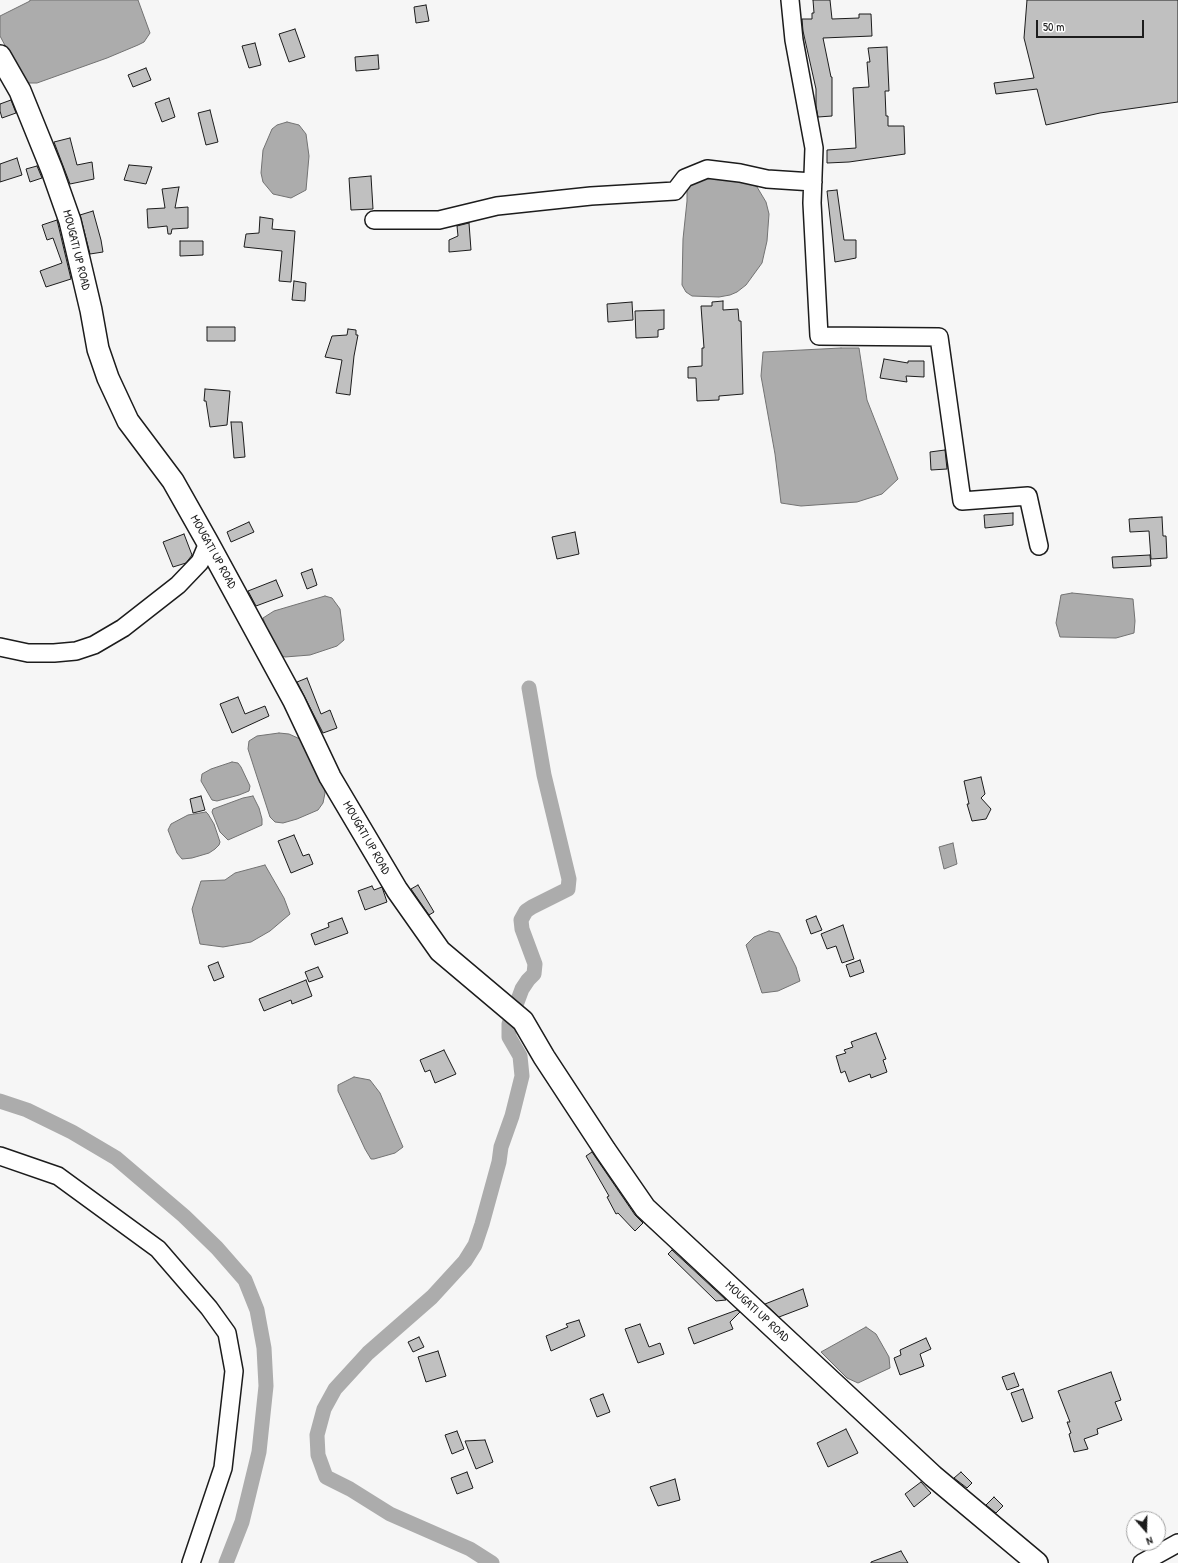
<!DOCTYPE html>
<html>
<head>
<meta charset="utf-8">
<style>
  body { margin:0 }
  #map { position:relative; width:1178px; height:1563px; overflow:hidden; background:#f6f6f6; font-family:"Patrick Hand",sans-serif }
  canvas { display:block }
  .north { position:absolute; left:1126px; top:1511px; width:40px; height:40px; box-sizing:border-box; background:#fff; border:1px solid #a4a4a4; border-radius:50%; rotate:160deg; font-size:11px; font-weight:700; line-height:16px; text-align:center; color:#1c1c1c }
  .north::after { content:''; display:block; margin:auto; width:14px; height:18px; background:#1c1c1c; clip-path:polygon(50% 0,100% 100%,50% 72%,0 100%) }
  .scale { position:absolute; left:1036px; top:20px; width:108px; height:18px; box-sizing:border-box; border:2px solid #1c1c1c; border-top:0; padding-left:5px; font-size:12px; line-height:14px; white-space:nowrap; color:#1c1c1c; -webkit-text-stroke:3px #fff; paint-order:stroke }
</style>
</head>
<body>
<div id="map">
<canvas width="1178" height="1563"></canvas>
<div class="north">N</div>
<div class="scale">50 m</div>
</div>
<script>
const ctx = document.querySelector('canvas').getContext('2d');
ctx.lineJoin = 'round';
function fillPath(path, color) {
  ctx.fillStyle = color;
  ctx.fill(path, 'evenodd');
}
function poly(rows) {
  const path = new Path2D();
  for (const r of rows) {
    path.moveTo(r[0], r[1]);
    for (let i = 2; i < r.length; i += 2) path.lineTo(r[i], r[i + 1]);
  }
  return path;
}
function stroke(path, color, width, dash) {
  ctx.strokeStyle = color;
  ctx.lineWidth = width;
  ctx.lineCap = dash ? 'butt' : 'round';
  ctx.setLineDash(dash || []);
  ctx.stroke(path);
}
function drawText(font, color, halo, rows, align = 'center') {
  ctx.font = font + ' "Patrick Hand",sans-serif';
  ctx.lineWidth = 3;
  ctx.setLineDash([]);
  ctx.textBaseline = 'middle';
  ctx.strokeStyle = halo;
  ctx.fillStyle = color;
  for (const [text, x, y, turn = 0] of rows) {
    ctx.save();
    ctx.translate(x, y);
    ctx.rotate((+turn || 0) * Math.PI / 180);
    ctx.textAlign = isNaN(turn) ? turn : align;
    if (halo) ctx.strokeText(text, 0, 0);
    ctx.fillText(text, 0, 0);
    ctx.restore();
  }
}
const water = poly([
  [30,0,138,0,150,33,144,42,138,45,107,58,37,83,28,83,24,81,0,36,0,16,30,1,30,0],
  [287,122,299,125,306,134,309,156,306,190,291,198,273,194,263,182,261,173,263,150,272,129,277,125,287,122],
  [739,174,757,187,766,202,769,214,767,241,762,263,746,285,737,292,730,295,719,297,692,296,686,292,682,285,683,239,687,201,687,182,695,175,739,174],
  [841,348,859,348,867,400,898,479,882,494,857,502,801,506,781,503,775,454,761,376,763,352,841,348],
  [1072,593,1133,599,1135,621,1134,633,1116,638,1060,637,1056,623,1061,595,1072,593],
  [325,596,332,598,340,609,344,640,337,646,310,655,285,657,280,655,269,635,263,618,274,611,325,596],
  [279,733,289,734,300,739,324,785,325,793,323,803,318,810,297,819,283,823,275,822,270,817,248,749,249,741,257,736,279,733],
  [232,762,238,763,241,767,250,786,249,791,239,795,217,801,212,800,201,781,202,774,211,769,232,762],
  [253,796,259,808,262,819,262,825,228,840,220,832,212,812,213,809,243,798,253,796],
  [206,812,208,814,214,824,220,842,219,845,215,849,209,853,192,858,182,859,177,853,168,830,171,824,188,815,206,812],
  [953,843,957,864,944,869,939,847,953,843],
  [265,865,284,898,290,914,270,931,251,942,223,947,200,944,192,909,201,881,225,880,235,873,265,865],
  [769,931,779,933,796,967,800,981,778,991,762,993,746,945,754,937,769,931],
  [354,1077,370,1080,380,1093,403,1147,395,1153,374,1159,371,1159,365,1149,338,1091,338,1085,354,1077],
  [866,1327,876,1334,889,1357,890,1368,858,1383,847,1378,821,1352,866,1327]
]);
const canal = poly([
  [0,1101,27,1110,72,1132,116,1158,184,1216,217,1248,245,1280,257,1310,264,1348,266,1386,259,1452,242,1522,226,1563],
  [492,1563,470,1549,390,1514,350,1489,326,1477,318,1455,317,1435,324,1409,335,1389,368,1353,432,1297,465,1261,475,1245,482,1224,499,1162,501,1147,512,1116,522,1076,520,1056,509,1037,509,1024,522,989,528,980,534,974,535,964,522,929,521,920,526,911,532,907,568,889,569,879,544,775,529,688]
]);
const building = poly([
  [813,0,830,0,832,19,859,18,859,14,871,14,872,36,823,38,831,77,832,77,832,116,818,117,816,106,816,89,803,31,802,19,812,19,812,13,814,13,813,0],
  [1027,0,1178,0,1178,102,1100,113,1046,125,1037,89,996,94,994,83,1034,78,1024,38,1027,0],
  [426,5,429,21,416,23,414,7,426,5],
  [295,29,305,57,289,62,279,34,295,29],
  [255,43,261,65,249,68,242,46,255,43],
  [887,47,889,91,885,91,886,116,888,116,888,126,904,126,905,154,849,162,827,163,827,150,856,148,853,88,869,87,867,62,870,62,868,48,887,47],
  [378,55,379,69,356,71,355,57,378,55],
  [146,68,151,80,133,87,128,75,146,68],
  [169,98,175,117,162,122,155,103,169,98],
  [11,100,16,113,2,118,0,111,0,104,11,100],
  [210,110,218,142,206,145,198,113,210,110],
  [70,138,77,165,92,162,94,179,70,184,54,142,70,138],
  [17,158,22,175,0,182,0,164,17,158],
  [129,165,152,167,146,184,124,180,129,165],
  [37,166,42,178,30,182,26,169,37,166],
  [371,176,373,209,351,210,349,178,371,176],
  [179,187,175,208,188,207,188,228,172,229,171,234,168,234,167,226,148,228,147,209,165,208,162,189,179,187],
  [837,190,844,240,856,240,856,258,835,262,827,191,837,190],
  [93,211,101,240,103,252,90,254,80,215,93,211],
  [260,217,273,219,272,229,295,231,291,282,279,281,282,251,244,247,246,234,259,233,260,217],
  [57,220,71,279,46,287,40,271,62,263,53,238,47,240,42,225,57,220],
  [469,223,471,250,449,252,449,240,458,236,457,226,469,223],
  [180,241,203,241,203,255,180,256,180,241],
  [294,281,306,283,305,301,292,300,294,281],
  [723,301,723,310,738,309,739,321,741,321,743,394,719,396,719,400,697,401,696,378,688,378,688,367,702,366,702,348,704,348,701,306,712,306,712,302,723,301],
  [632,302,633,320,608,322,607,304,632,302],
  [664,310,664,329,658,330,658,337,636,338,635,311,664,310],
  [207,327,235,327,235,341,207,341,207,327],
  [348,329,356,330,356,335,358,335,354,356,350,395,336,393,342,360,325,357,332,336,347,335,348,329],
  [884,359,908,363,908,361,924,361,924,377,906,376,907,382,880,378,884,359],
  [205,389,230,391,227,425,210,427,206,401,204,401,205,389],
  [231,422,242,422,245,457,234,458,231,422],
  [945,450,947,469,931,470,930,452,945,450],
  [1013,513,1013,525,985,528,984,515,1013,513],
  [1162,517,1163,536,1166,536,1167,558,1151,559,1149,531,1130,532,1129,519,1162,517],
  [249,522,254,532,231,542,227,532,249,522],
  [575,532,579,554,557,559,552,537,575,532],
  [184,534,192,555,186,563,173,567,163,542,184,534],
  [1150,555,1151,566,1113,568,1112,557,1150,555],
  [312,569,317,585,307,589,301,573,312,569],
  [276,580,283,596,256,606,248,591,276,580],
  [307,678,321,714,330,710,337,728,323,733,297,682,307,678],
  [238,697,245,714,265,706,269,716,232,733,220,704,238,697],
  [981,777,985,794,981,798,991,809,986,819,972,821,967,804,969,804,964,781,981,777],
  [201,796,205,810,193,813,190,799,201,796],
  [294,835,303,856,309,854,313,864,291,873,278,841,294,835],
  [418,885,434,912,429,915,411,889,418,885],
  [372,886,374,890,382,887,387,902,365,910,358,891,372,886],
  [816,916,822,930,811,934,806,920,816,916],
  [342,918,348,933,315,945,311,934,329,927,328,923,342,918],
  [843,925,854,959,842,963,836,946,827,949,821,934,843,925],
  [860,960,864,972,850,977,846,965,860,960],
  [218,962,224,977,214,981,208,966,218,962],
  [318,967,323,977,309,982,305,972,318,967],
  [306,980,312,996,292,1004,291,1000,264,1011,259,999,306,980],
  [876,1033,886,1059,883,1060,887,1072,871,1078,870,1074,849,1082,845,1071,841,1073,836,1056,846,1053,844,1050,853,1047,851,1042,876,1033],
  [444,1050,456,1074,435,1083,430,1070,425,1072,420,1060,444,1050],
  [592,1152,635,1215,643,1223,635,1231,618,1213,616,1214,607,1197,609,1196,586,1156,592,1152],
  [672,1250,726,1300,716,1301,668,1254,672,1250],
  [803,1289,808,1306,779,1317,765,1304,803,1289],
  [737,1310,740,1312,730,1322,733,1329,694,1344,688,1328,737,1310],
  [579,1320,585,1336,551,1351,546,1336,568,1327,566,1324,579,1320],
  [640,1324,649,1347,660,1343,664,1354,638,1363,625,1329,640,1324],
  [419,1337,424,1347,413,1352,408,1342,419,1337],
  [926,1338,931,1349,920,1354,924,1366,900,1375,894,1358,901,1355,900,1350,926,1338],
  [438,1351,446,1376,426,1382,418,1357,438,1351],
  [1111,1372,1121,1400,1115,1402,1122,1420,1097,1429,1098,1434,1084,1439,1088,1449,1074,1452,1069,1434,1071,1433,1067,1422,1070,1422,1058,1391,1111,1372],
  [1014,1373,1019,1386,1007,1390,1002,1377,1014,1373],
  [1023,1389,1033,1418,1022,1422,1011,1393,1023,1389],
  [603,1394,610,1412,597,1417,590,1399,603,1394],
  [846,1429,858,1453,828,1467,817,1443,846,1429],
  [457,1431,464,1449,452,1454,445,1435,457,1431],
  [485,1440,493,1462,476,1469,465,1441,485,1440],
  [467,1472,473,1488,457,1494,451,1478,467,1472],
  [961,1472,972,1483,967,1488,954,1478,961,1472],
  [675,1479,680,1500,658,1506,650,1487,675,1479],
  [921,1482,931,1493,914,1507,905,1494,921,1482],
  [994,1497,1003,1506,996,1513,986,1505,994,1497],
  [901,1551,908,1563,871,1563,871,1562,901,1551]
]);
const minor = poly([
  [790,0,794,40,814,148,812,203,819,336,939,337,962,501,1028,496,1039,546],
  [374,220,439,220,497,206,591,196,675,191,685,178,707,169,740,173,767,179,813,182],
  [0,647,28,653,54,653,76,651,94,645,123,628,178,585,200,562,208,543],
  [0,1156,58,1176,158,1249,209,1308,227,1333,234,1371,223,1468,191,1563],
  [1142,1563,1178,1543]
]);
const tertiary = poly([
  [0,56,20,91,52,170,70,221,91,310,98,349,108,378,128,421,173,481,208,543,294,701,330,777,397,890,440,951,523,1021,544,1057,605,1150,645,1208,933,1476,1037,1563]
]);
const streetNames = [
  ["MOUGATI UP ROAD",76,250,76],
  ["MOUGATI UP ROAD",213,552,61],
  ["MOUGATI UP ROAD",366,838,60],
  ["MOUGATI UP ROAD",757,1312,43]
];
fillPath(water, '#acacac');
stroke(water, '#727272', 1);
stroke(canal, '#acacac', 15);
fillPath(building, '#c0c0c0');
stroke(building, '#1c1c1c', 1);
stroke(minor, '#1c1c1c', 20);
stroke(tertiary, '#1c1c1c', 24);
stroke(minor, '#fff', 17);
stroke(tertiary, '#fff', 21);
drawText('12px', '#1c1c1c', '#fff', streetNames);
</script>
</body>
</html>
